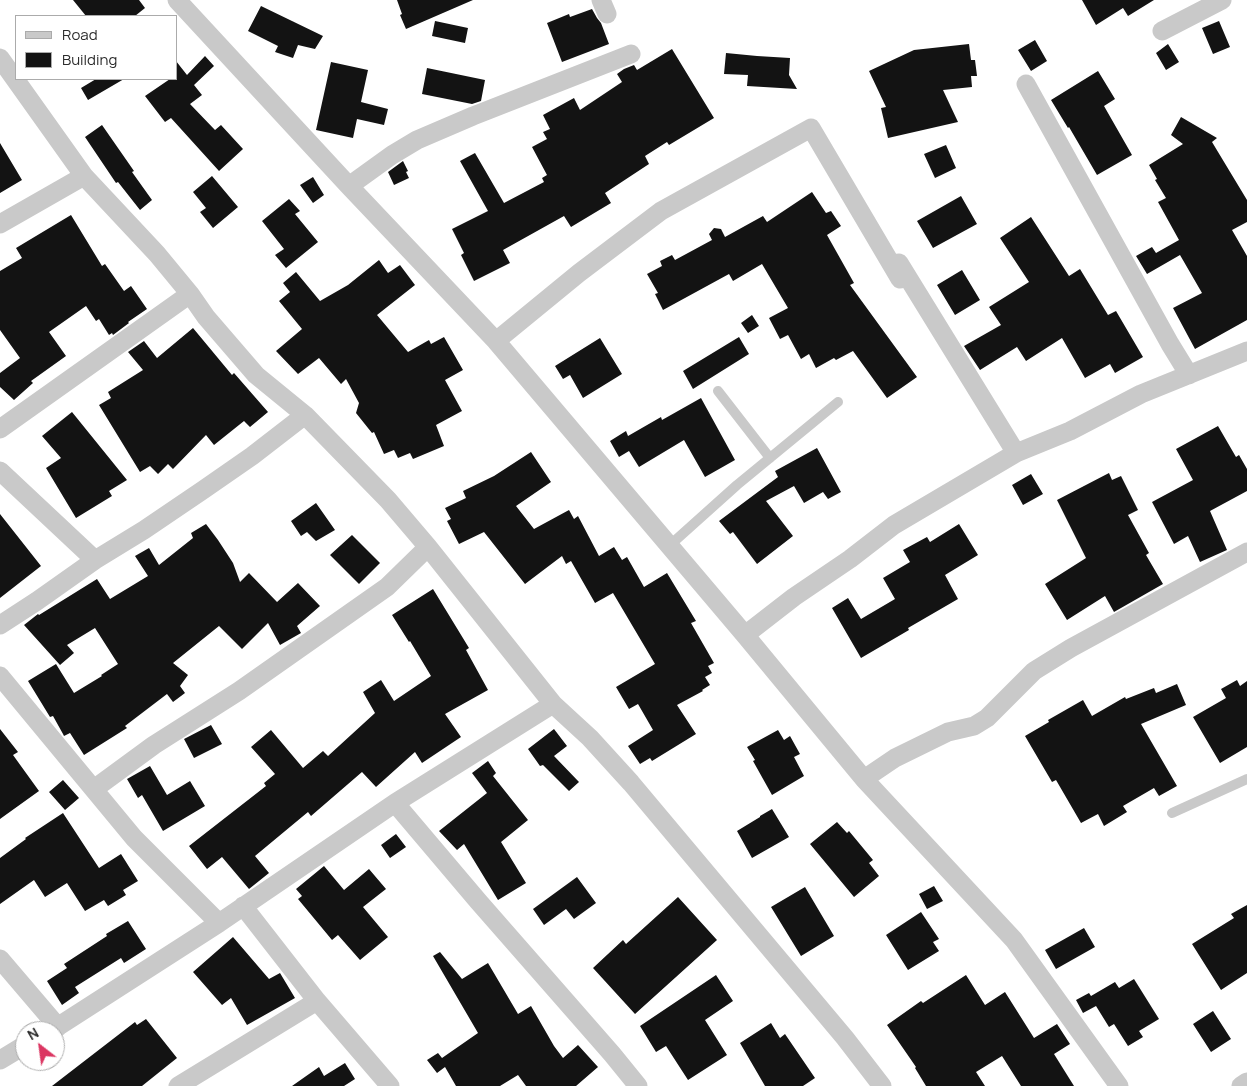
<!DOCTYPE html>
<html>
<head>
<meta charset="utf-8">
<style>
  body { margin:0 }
  #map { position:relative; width:1247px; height:1086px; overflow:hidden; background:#fff; font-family:Manrope,sans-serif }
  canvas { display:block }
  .legend { position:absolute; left:15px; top:15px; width:162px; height:65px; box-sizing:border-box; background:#fff; border:1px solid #ababab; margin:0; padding:6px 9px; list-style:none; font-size:15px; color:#2c2c2c }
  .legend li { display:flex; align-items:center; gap:10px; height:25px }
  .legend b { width:25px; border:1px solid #ababab }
  .north { position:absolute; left:15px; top:1021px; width:50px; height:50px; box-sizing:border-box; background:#fff; border:1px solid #ababab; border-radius:50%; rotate:330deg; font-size:14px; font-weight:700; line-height:20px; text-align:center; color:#2c2c2c }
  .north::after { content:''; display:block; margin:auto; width:18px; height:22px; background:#db3662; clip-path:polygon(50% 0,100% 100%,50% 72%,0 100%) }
</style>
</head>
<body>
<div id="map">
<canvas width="1247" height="1086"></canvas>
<ul class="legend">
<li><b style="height:6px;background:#c9c9c9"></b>Road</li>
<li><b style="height:14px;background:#131313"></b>Building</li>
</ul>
<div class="north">N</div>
</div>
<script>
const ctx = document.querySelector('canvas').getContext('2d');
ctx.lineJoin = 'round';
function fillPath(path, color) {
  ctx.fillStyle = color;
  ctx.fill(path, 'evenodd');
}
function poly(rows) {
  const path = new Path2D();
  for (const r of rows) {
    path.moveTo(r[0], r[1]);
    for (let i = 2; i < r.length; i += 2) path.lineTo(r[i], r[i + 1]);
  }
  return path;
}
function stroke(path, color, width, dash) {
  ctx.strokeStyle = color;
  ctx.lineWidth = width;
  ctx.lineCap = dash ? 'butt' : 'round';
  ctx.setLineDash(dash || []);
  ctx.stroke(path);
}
const building = poly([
  [73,0,139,0,145,8,135,16,86,16],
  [397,0,473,0,406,29,400,15,402,14],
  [1082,0,1154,0,1128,16,1123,8,1096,25],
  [261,6,323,36,315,49,298,45,293,58,275,52,278,46,248,31],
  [592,9,597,18,601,23,609,44,562,62,547,23,569,14,570,17],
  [435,21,468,28,465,43,432,36],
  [1219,21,1230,47,1213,54,1202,28],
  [1035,40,1047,61,1031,71,1018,50],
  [969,44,971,60,975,60,977,76,971,76,972,87,943,90,958,122,888,138,881,108,886,107,869,71,914,50],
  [1168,44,1179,62,1166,70,1156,53],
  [672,49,714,118,669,145,667,142,645,156,649,164,605,193,611,203,571,227,564,216,503,250,510,263,474,281,461,255,464,253,452,229,488,211,460,161,475,153,504,203,544,182,542,178,547,175,532,147,547,139,543,132,550,129,543,115,574,98,580,110,622,82,617,74,624,69,634,65,637,70],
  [726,53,757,56,790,58,789,75,797,89,747,86,748,75,724,74],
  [205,56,214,66,194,85,202,95,190,104,215,130,221,125,243,149,219,171,171,118,165,122,145,96,170,79,176,79,176,61,187,75],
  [331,62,368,70,361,102,388,109,384,125,357,119,353,138,316,130],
  [427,68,485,80,481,101,472,104,422,94],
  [1098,71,1115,99,1104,106,1132,155,1097,175,1069,127,1068,128,1051,100],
  [96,79,124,79,88,100,81,88],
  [1181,117,1217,138,1212,142,1247,200,1247,222,1232,230,1247,256,1247,320,1195,349,1173,308,1202,293,1180,255,1147,274,1136,256,1152,247,1156,253,1179,240,1158,202,1166,198,1155,180,1157,179,1149,165,1183,144,1171,135],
  [102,125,134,171,132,172,152,200,140,210,118,182,116,183,85,137],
  [0,143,22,180,0,193],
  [946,145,956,168,935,178,924,154],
  [403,161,408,171,406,172,409,178,394,185,388,172],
  [212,176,238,207,213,228,200,212,206,208,193,192],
  [313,177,324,195,313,203,300,185],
  [812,192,826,213,831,211,841,226,827,235,854,283,850,285,917,377,887,398,853,351,836,360,834,358,816,368,809,354,801,359,788,335,780,339,769,318,788,308,762,264,733,281,729,274,663,310,655,294,658,293,647,274,662,266,660,261,672,255,675,260,712,240,709,234,714,228,721,229,725,237,763,216,767,222],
  [961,196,977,224,933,248,917,221],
  [289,199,300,211,295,214,318,242,286,268,275,255,284,249,262,221],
  [71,215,102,266,105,264,124,291,131,286,147,309,128,322,129,323,113,335,112,333,109,335,99,319,96,321,86,306,49,332,66,356,31,381,33,383,14,400,0,387,0,373,20,358,0,330,0,271,22,258,16,248],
  [1031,217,1069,276,1080,269,1108,315,1116,311,1143,357,1115,373,1110,364,1085,378,1062,338,1026,361,1017,347,980,370,964,346,1001,325,989,307,1029,282,1000,238],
  [379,260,388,273,400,265,415,285,377,315,408,352,429,340,431,344,444,337,463,370,445,380,462,411,436,425,444,446,413,459,410,453,398,458,394,450,384,454,374,432,372,433,356,413,359,403,346,379,341,384,319,358,298,374,276,351,302,329,279,301,290,292,283,283,296,272,320,301,348,285],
  [962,270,980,300,955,315,937,285],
  [752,315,759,326,748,333,741,323],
  [193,328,232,375,234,373,268,412,250,427,244,421,214,445,206,435,173,469,168,464,158,474,150,466,140,472,99,405,111,398,108,392,143,370,128,352,144,341,157,358],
  [739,337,749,354,693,389,683,371],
  [600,338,622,374,583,398,570,375,563,379,555,366],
  [701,398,735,460,705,477,684,440,639,467,629,451,619,457,610,441,626,431,628,436,661,417,662,420],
  [72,412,127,480,109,491,112,496,76,518,46,468,61,458,42,436],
  [1218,426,1236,457,1239,455,1247,469,1247,491,1210,511,1227,550,1200,562,1188,536,1174,544,1152,502,1193,480,1176,449],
  [817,448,841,492,828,499,823,492,804,503,794,486,766,501,793,536,757,564,733,532,730,534,719,521,778,477,775,471],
  [531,452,551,482,516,506,534,529,569,510,574,519,578,516,599,556,614,547,622,560,627,557,644,587,667,573,696,621,691,623,714,663,708,666,712,673,705,677,710,685,702,690,703,691,677,705,696,734,652,761,650,758,640,764,628,746,653,730,638,704,629,709,616,687,655,664,613,593,595,603,571,561,566,564,562,556,525,584,484,532,459,544,447,521,451,519,445,508,466,498,463,491,494,476],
  [1109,473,1112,480,1121,476,1138,510,1128,515,1149,553,1146,555,1163,584,1114,612,1105,596,1067,620,1045,584,1086,558,1057,500],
  [1031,474,1043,494,1023,505,1012,485],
  [316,503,335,530,316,541,307,532,301,536,291,521],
  [0,514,41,566,0,598],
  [206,524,218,540,233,563,240,582,249,573,277,602,298,583,320,606,297,626,301,633,280,645,268,623,242,649,219,626,173,663,188,675,180,686,185,693,173,702,167,694,125,726,127,728,84,755,70,733,64,736,63,734,53,716,50,717,28,681,56,664,74,693,102,676,101,675,118,664,95,628,67,645,74,653,60,665,24,625,38,614,39,615,97,579,110,599,148,576,135,556,149,548,159,565,193,538,191,533],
  [959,524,978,555,945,575,958,599,908,628,909,630,861,658,832,608,848,598,861,619,895,599,883,578,910,562,903,550,927,537,930,542],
  [352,535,380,563,359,584,330,555],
  [433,589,469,648,466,650,488,690,445,714,461,737,422,763,415,752,376,787,362,772,311,816,308,812,255,856,269,873,249,889,222,857,207,869,189,846,266,786,264,783,275,774,251,747,271,730,303,768,323,751,328,756,375,713,363,692,381,680,394,701,431,676,410,641,409,642,392,615],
  [1237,680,1240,686,1247,681,1247,747,1220,763,1193,717,1226,698,1221,689],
  [1177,684,1186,705,1141,724,1177,786,1159,796,1154,788,1123,806,1127,812,1104,826,1098,814,1081,823,1056,780,1052,782,1025,736,1049,722,1048,720,1083,700,1092,716,1125,697,1126,699,1154,688,1156,693],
  [211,725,222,744,194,758,184,739],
  [0,729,18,752,13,755,39,791,0,819],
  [554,729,567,746,554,756,579,782,569,791,543,765,540,766,528,749],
  [778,730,784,740,790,736,800,754,794,757,804,776,772,795,753,761,755,760,747,747],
  [488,761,496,773,493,776,528,820,501,842,526,883,498,900,464,844,457,850,439,831,487,793,472,773],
  [150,766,167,795,190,781,205,806,163,831,142,795,138,798,127,779],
  [63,780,79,798,65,810,49,792],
  [772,809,789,837,752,858,737,831,760,817,760,816],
  [63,813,99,868,121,854,138,881,123,890,126,895,108,906,104,900,85,911,67,883,45,897,34,880,0,904,0,858,26,839,25,838],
  [837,822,847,833,849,831,873,860,869,863,879,876,854,897,810,844],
  [396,834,406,847,390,858,381,845],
  [324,866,344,890,369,869,386,889,363,907,388,937,360,960,338,935,332,940,298,899,302,896,296,889],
  [577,877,596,903,574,919,566,909,544,925,533,909],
  [934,886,943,901,927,909,919,894],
  [805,887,834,936,801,956,771,907],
  [678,897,717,940,635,1014,593,968,623,940,626,944],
  [1247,905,1247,973,1221,990,1192,944,1234,918,1231,914],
  [921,912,939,939,933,942,939,951,908,970,886,935],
  [128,921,146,949,124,963,121,958,75,987,79,993,62,1005,47,981,67,968,64,964,107,936,106,934],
  [1084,928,1095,947,1056,969,1045,950],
  [233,937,269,979,280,973,295,998,247,1025,231,998,222,1005,193,972],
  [440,952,462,979,488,963,518,1014,531,1006,554,1046,563,1058,578,1045,598,1067,576,1086,526,1086,518,1075,500,1086,456,1086,445,1067,437,1073,427,1060,438,1053,442,1058,478,1033,433,956],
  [716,975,733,1001,705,1020,727,1055,688,1080,666,1046,656,1052,640,1026],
  [966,975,985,1005,1005,992,1034,1038,1057,1024,1070,1044,1054,1054,1074,1086,1021,1086,1002,1056,976,1072,985,1086,926,1086,915,1068,916,1067,887,1025,921,1001,923,1003],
  [1134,979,1159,1019,1139,1031,1143,1037,1128,1046,1114,1024,1109,1027,1096,1006,1083,1013,1076,1000,1089,993,1091,996,1115,982,1119,988],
  [1213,1011,1231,1039,1211,1052,1193,1024],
  [146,1019,177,1058,142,1086,52,1086,135,1022,137,1025],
  [771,1023,780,1038,785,1034,815,1078,803,1086,765,1086,740,1043],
  [345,1063,355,1079,344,1086,292,1086,319,1067,324,1076]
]);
const lane = poly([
  [718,391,770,458],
  [669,546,737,485,838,402],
  [1172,813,1247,779]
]);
const street = poly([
  [177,0,349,186,496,341,745,635,864,779,1014,940,1119,1086],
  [601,0,607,14],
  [1162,31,1222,0],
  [0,58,84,176],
  [1026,84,1170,344,1189,375],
  [349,186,392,155,417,140,473,116,631,54],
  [0,224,84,176,157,254,190,294,206,317,256,375,305,415,388,500,428,547,553,704,590,738,631,783,845,1038,882,1086],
  [899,263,1016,453],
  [496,341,579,273,661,211,811,128,900,279],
  [0,429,190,294],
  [0,471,95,560],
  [0,625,37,601,95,560,144,530,203,490,252,456,305,415],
  [745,635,794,597,850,559,894,525,1016,453,1070,431,1141,394,1247,351],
  [0,676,134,838,219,923],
  [864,779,895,758,948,732,974,726,987,718,1034,671,1071,648,1247,552],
  [94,789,154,745,239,691,387,587,428,547],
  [395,803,478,901,612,1054,638,1086],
  [243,906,317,1001,390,1086],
  [0,959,58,1027],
  [51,1031,219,923,395,803,553,704],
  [0,1060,25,1045],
  [178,1086,317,1001],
  [1241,1086,1247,1082]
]);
fillPath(building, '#131313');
stroke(lane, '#c9c9c9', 10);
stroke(street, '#c9c9c9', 19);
</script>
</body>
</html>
